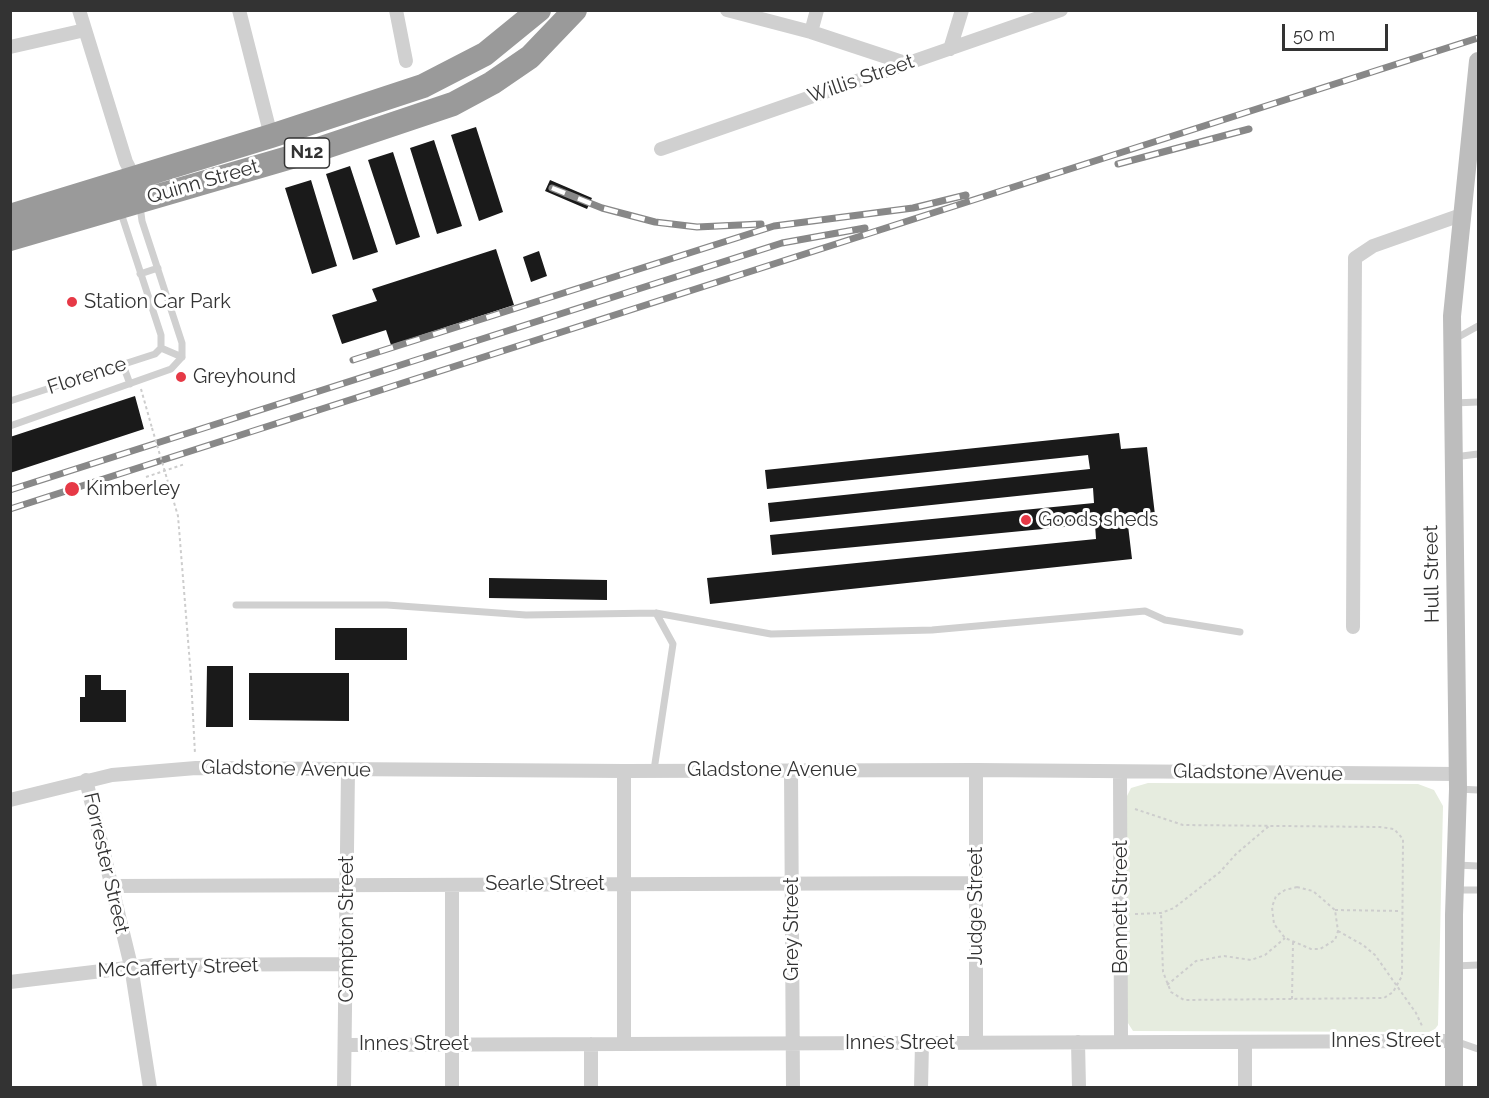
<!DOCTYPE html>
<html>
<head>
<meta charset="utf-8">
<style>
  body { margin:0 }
  #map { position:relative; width:1489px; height:1098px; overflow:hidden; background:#fff; font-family:Raleway,sans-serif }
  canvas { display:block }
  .frame { position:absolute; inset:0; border:12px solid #333; pointer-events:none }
  .scale { position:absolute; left:1282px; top:24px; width:106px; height:27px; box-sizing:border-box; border:3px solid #333; border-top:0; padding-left:8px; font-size:18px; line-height:21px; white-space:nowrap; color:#333; -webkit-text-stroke:4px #fff; paint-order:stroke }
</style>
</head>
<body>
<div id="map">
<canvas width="1489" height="1098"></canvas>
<div class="frame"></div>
<div class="scale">50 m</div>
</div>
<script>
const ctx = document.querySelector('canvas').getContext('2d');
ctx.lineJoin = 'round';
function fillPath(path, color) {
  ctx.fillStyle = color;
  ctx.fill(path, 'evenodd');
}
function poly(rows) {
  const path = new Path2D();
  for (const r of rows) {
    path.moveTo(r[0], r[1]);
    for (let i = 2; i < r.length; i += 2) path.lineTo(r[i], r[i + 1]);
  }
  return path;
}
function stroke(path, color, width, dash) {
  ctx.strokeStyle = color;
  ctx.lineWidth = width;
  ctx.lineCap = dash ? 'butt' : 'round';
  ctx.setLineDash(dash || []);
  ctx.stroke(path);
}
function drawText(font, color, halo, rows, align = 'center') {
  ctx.font = font + ' Raleway,sans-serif';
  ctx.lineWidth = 6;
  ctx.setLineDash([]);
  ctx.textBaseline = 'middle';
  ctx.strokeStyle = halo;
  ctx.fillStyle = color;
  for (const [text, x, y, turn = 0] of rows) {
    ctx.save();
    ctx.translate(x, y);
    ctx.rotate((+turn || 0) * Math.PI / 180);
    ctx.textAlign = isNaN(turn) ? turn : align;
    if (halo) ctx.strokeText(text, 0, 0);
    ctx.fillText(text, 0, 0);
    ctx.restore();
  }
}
const green = poly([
  [1148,783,1418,784,1434,790,1443,806,1438,1025,1435,1029,1429,1032,1133,1031,1126,1020,1125,800,1131,788]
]);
const building = poly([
  [476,127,503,212,479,221,451,135],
  [434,140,462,226,437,234,410,148],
  [393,152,420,237,396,245,368,160],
  [350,166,378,252,353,260,326,174],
  [311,180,337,266,312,274,285,188],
  [550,180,592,198,587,209,545,191],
  [496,249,514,305,391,345,386,330,342,344,332,315,377,301,372,289],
  [539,251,547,276,531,282,523,257],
  [135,396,144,429,10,473,10,437],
  [1119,433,1121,449,1147,447,1155,515,1127,517,1132,559,710,604,707,578,1096,539,1095,524,772,555,770,535,1094,503,1093,488,770,522,768,503,1090,469,1088,455,767,489,765,470],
  [489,578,607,580,607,600,489,598],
  [335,628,407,628,407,660,335,660],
  [207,666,233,666,233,727,206,727],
  [249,673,349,673,349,721,249,720],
  [85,675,101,675,101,690,126,690,126,722,80,722,80,697,85,697]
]);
const path = poly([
  [141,389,152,428],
  [146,477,185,464],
  [191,677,195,754],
  [1135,809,1183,825,1380,827,1394,829,1403,839,1402,976,1393,992,1384,998,1184,1000,1171,992,1163,972,1161,913],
  [1297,887,1313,891,1335,910,1338,931,1335,940,1320,949,1311,949,1285,938,1274,924,1272,907,1276,896,1285,890,1297,887],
  [1335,910,1401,911],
  [1135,914,1161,913,1174,908,1220,872,1236,854,1269,826],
  [1338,931,1363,945,1375,955,1416,1013,1423,1028],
  [1167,985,1196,961,1224,956,1251,960,1265,955,1285,938],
  [1292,999,1293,942]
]);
const lane = poly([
  [140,206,142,221,182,343,182,357],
  [120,210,161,335,161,348],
  [140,274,158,268],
  [1453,340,1478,326],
  [161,348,182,357],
  [123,365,130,384],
  [10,401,155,354,161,348],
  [1454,403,1478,402],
  [10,426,171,369,182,357],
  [1454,457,1478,454],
  [236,605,387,605,526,615,656,613,771,634,932,630,1145,611,1165,620,1240,632],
  [654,770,673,644,656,613],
  [1458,789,1478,790],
  [1456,865,1478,866],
  [1455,890,1478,890],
  [1455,966,1478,965],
  [1455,1041,1478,1049]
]);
const street = poly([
  [79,10,126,162,136,181],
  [239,10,271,136],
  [396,10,406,61],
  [727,10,811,32,905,63],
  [811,32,817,10],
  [10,47,85,30],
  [950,49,962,10],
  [661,149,1061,10],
  [1353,627,1355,258,1373,246,1461,215],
  [791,770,793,1088],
  [976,770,976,1042],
  [1120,772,1121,1042],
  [86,780,131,966,150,1088],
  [10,800,112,775,196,768,624,771,976,770,1458,774],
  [112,886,977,883],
  [10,982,152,965,347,964],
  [1078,1042,1079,1088],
  [1245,1042,1245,1088],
  [591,1044,591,1088],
  [624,1044,624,771],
  [345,1045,1455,1041],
  [344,1088,348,770],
  [452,1088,452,885],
  [921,1088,922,1043]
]);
const secondary = poly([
  [1454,1088,1454,915,1458,789,1452,316,1478,61]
]);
const highway = poly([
  [10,216,271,136,423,86,485,54,539,10],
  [10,239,319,149,453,104,492,83,530,57,575,10]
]);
const rail = poly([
  [1118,164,1249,129],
  [552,188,602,208,655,222,697,227,761,224],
  [353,360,774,226,913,208,966,195],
  [10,490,782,243,865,228],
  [10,509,1478,38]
]);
const pathBridge = poly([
  [152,428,178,516,191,677]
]);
const markers = [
  [72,302,6,"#e63946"],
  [181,377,6,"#e63946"],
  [72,489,8,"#e63946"],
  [1026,520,6,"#e63946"]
];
const shields = [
  [307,153,45]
];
const shieldNames = [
  ["N12",307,153]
];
const streetNames = [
  ["Willis Street",861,79,-19],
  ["Quinn Street",203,182,-16],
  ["Florence",87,376,-18],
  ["Hull Street",1432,574,-91],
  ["Gladstone Avenue",286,769,1],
  ["Gladstone Avenue",772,770],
  ["Gladstone Avenue",1258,773,1],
  ["Forrester Street",106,863,77],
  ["Searle Street",545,884],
  ["Judge Street",976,906,-90],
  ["Bennett Street",1121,907,-90],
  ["Compton Street",347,929,-90],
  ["Grey Street",792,929,-90],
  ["McCafferty Street",178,968,-2],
  ["Innes Street",1386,1041],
  ["Innes Street",900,1043],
  ["Innes Street",414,1044]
];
const poiNames = [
  ["Station Car Park",84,302],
  ["Greyhound",193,377],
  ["Kimberley",86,489],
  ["Goods sheds",1038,520]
];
fillPath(green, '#e6ecdf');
fillPath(building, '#1a1a1a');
stroke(path, '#cdcdcd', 2, [3, 3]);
stroke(lane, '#d0d0d0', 7);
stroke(street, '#d0d0d0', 14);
stroke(secondary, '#bdbdbd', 18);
stroke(highway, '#9a9a9a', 24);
stroke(rail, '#888', 7);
stroke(rail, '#fff', 4.5, [14]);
stroke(pathBridge, '#cdcdcd', 2, [3, 3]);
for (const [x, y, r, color] of markers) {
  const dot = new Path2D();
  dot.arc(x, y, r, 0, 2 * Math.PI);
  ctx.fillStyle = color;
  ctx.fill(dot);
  stroke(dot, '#fff', 2);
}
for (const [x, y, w] of shields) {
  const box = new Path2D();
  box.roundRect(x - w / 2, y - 15, w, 30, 4.5);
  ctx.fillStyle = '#fff';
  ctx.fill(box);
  stroke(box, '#333', 1.5);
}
drawText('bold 18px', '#333', null, shieldNames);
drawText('20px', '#333', '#fff', streetNames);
drawText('20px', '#333', '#fff', poiNames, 'left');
</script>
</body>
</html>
